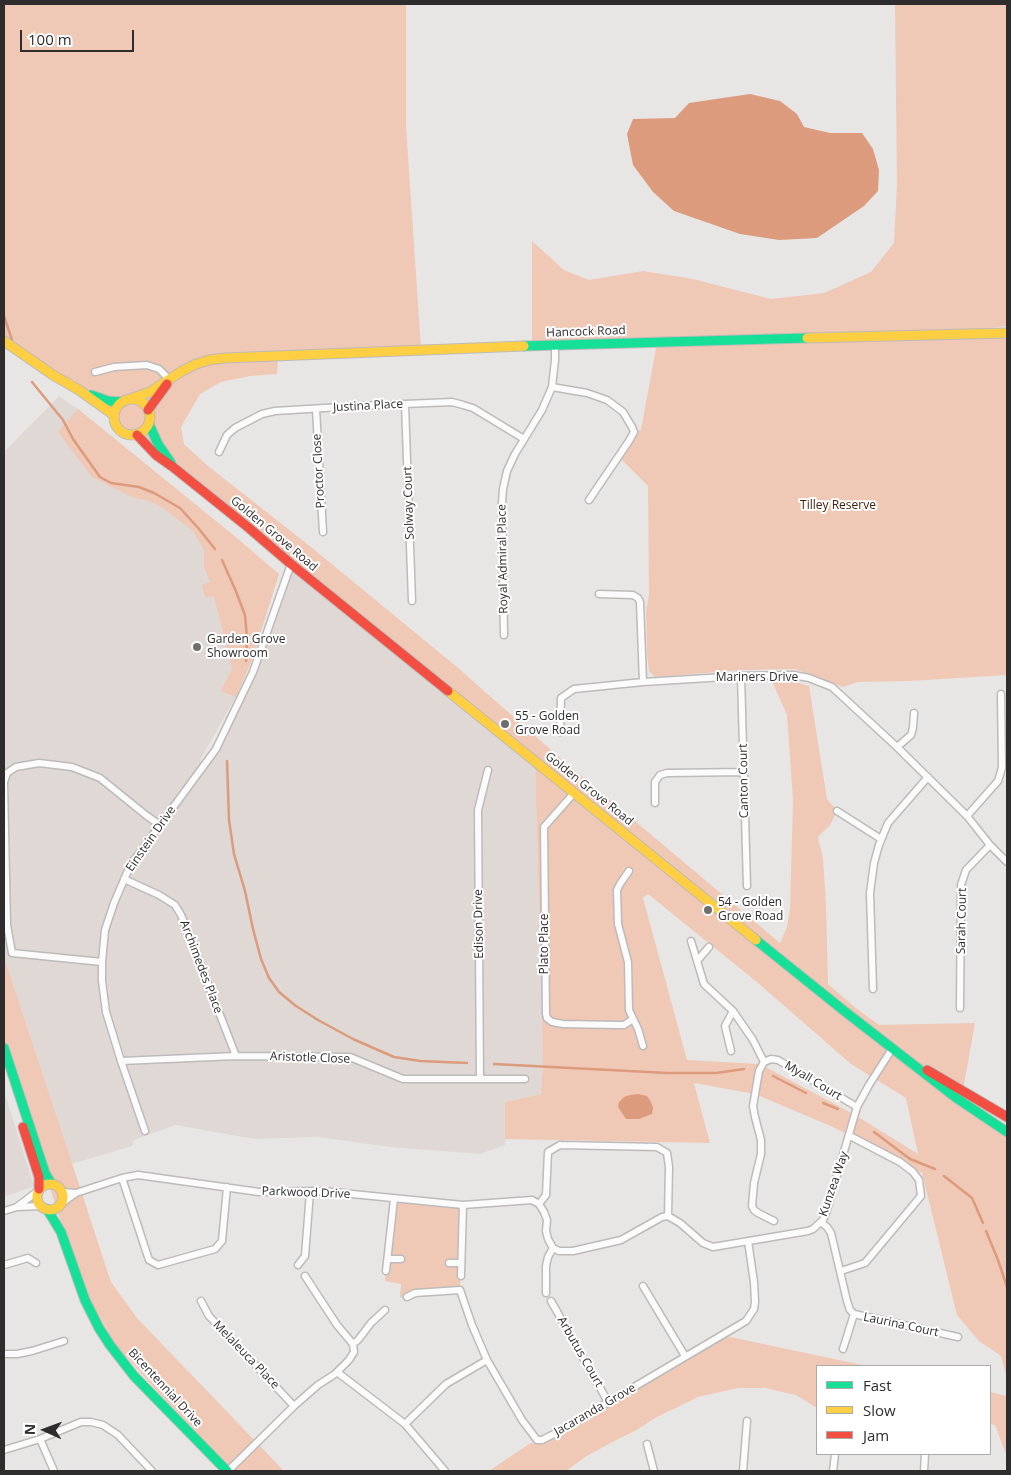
<!DOCTYPE html>
<html>
<head>
<meta charset="utf-8">
<style>
  body { margin:0 }
  #map { position:relative; width:1011px; height:1475px; overflow:hidden; background:#e8e6e5; font-family:"Open Sans",sans-serif }
  canvas { display:block }
  .frame { position:absolute; inset:0; border:5px solid #2e2c2c; pointer-events:none }
  .legend { position:absolute; left:816px; top:1365px; width:175px; height:90px; box-sizing:border-box; background:#fff; border:1px solid #ababab; margin:0; padding:6px 9px; list-style:none; font-size:15px; color:#2e2c2c }
  .legend li { display:flex; align-items:center; gap:10px; height:25px }
  .legend b { width:25px; border:1px solid #ababab }
  .north { position:absolute; left:20px; top:1405px; width:50px; height:50px; -webkit-text-stroke:4px #fff; paint-order:stroke; rotate:272deg; font-size:14px; font-weight:700; line-height:20px; text-align:center; color:#2e2c2c }
  .north::after { content:''; display:block; margin:auto; width:18px; height:22px; background:#2e2c2c; clip-path:polygon(50% 0,100% 100%,50% 72%,0 100%) }
  .scale { position:absolute; left:20px; top:30px; width:114px; height:22px; box-sizing:border-box; border:2px solid #2e2c2c; border-top:0; padding-left:6px; font-size:15px; line-height:18px; white-space:nowrap; color:#2e2c2c; -webkit-text-stroke:4px #fff; paint-order:stroke }
</style>
</head>
<body>
<div id="map">
<canvas width="1011" height="1475"></canvas>
<div class="frame"></div>
<ul class="legend">
<li><b style="height:6px;background:#16e098"></b>Fast</li>
<li><b style="height:6px;background:#ffcf43"></b>Slow</li>
<li><b style="height:6px;background:#f24e42"></b>Jam</li>
</ul>
<div class="north">N</div>
<div class="scale">100 m</div>
</div>
<script>
const ctx = document.querySelector('canvas').getContext('2d');
ctx.lineJoin = 'round';
function fillPath(path, color) {
  ctx.fillStyle = color;
  ctx.fill(path, 'evenodd');
}
function poly(rows) {
  const path = new Path2D();
  for (const r of rows) {
    if (r.length === 3) {
      path.moveTo(r[0] + r[2], r[1]);
      path.arc(r[0], r[1], r[2], 0, 2 * Math.PI);
      continue;
    }
    path.moveTo(r[0], r[1]);
    for (let i = 2; i < r.length; i += 2) path.lineTo(r[i], r[i + 1]);
  }
  return path;
}
function stroke(path, color, width, dash) {
  ctx.strokeStyle = color;
  ctx.lineWidth = width;
  ctx.lineCap = dash ? 'butt' : 'round';
  ctx.setLineDash(dash || []);
  ctx.stroke(path);
}
function drawText(font, color, halo, rows, align = 'center') {
  ctx.font = font + ' "Open Sans",sans-serif';
  ctx.lineWidth = 4;
  ctx.setLineDash([]);
  ctx.textBaseline = 'middle';
  ctx.strokeStyle = halo;
  ctx.fillStyle = color;
  for (const [text, x, y, turn = 0] of rows) {
    ctx.save();
    ctx.translate(x, y);
    ctx.rotate((+turn || 0) * Math.PI / 180);
    ctx.textAlign = isNaN(turn) ? turn : align;
    if (halo) ctx.strokeText(text, 0, 0);
    ctx.fillText(text, 0, 0);
    ctx.restore();
  }
}
const built = poly([
  [59,396,78,409,279,574,250,663,236,697,200,760,206,763,245,688,291,564,535,761,543,1062,541,1094,505,1102,505,1145,480,1154,390,1147,318,1137,254,1139,176,1125,134,1140,132,1146,72,1164,4,956,4,452],
  [4,1091,34,1186,4,1197]
]);
const green = poly([
  [4,4,406,4,406,126,421,349,278,355,277,374,250,376,221,382,200,394,181,427,184,444,208,466,311,547,457,667,567,764,780,943,787,927,790,909,793,800,787,715,772,681,792,681,809,686,827,799,837,811,830,825,818,837,823,858,826,905,828,984,857,1009,879,1025,975,1023,963,1090,905,1057,1007,1127,1007,1379,1001,1356,979,1341,957,1315,922,1173,833,1127,755,1094,694,1083,710,1143,505,1139,505,1102,541,1094,543,1062,535,761,105,411,4,338],
  [648,894,758,983,851,1064,906,1098,918,1154,855,1115,760,1064,687,1060,643,898],
  [895,4,1007,4,1007,326,939,334,1007,333,1007,675,909,681,858,682,843,687,795,669,742,670,655,677,649,671,647,654,646,611,649,595,648,486,619,457,634,432,641,430,657,343,532,346,532,241,564,270,589,280,643,271,693,279,771,299,824,293,871,272,894,243,897,185],
  [78,409,237,538,279,574,252,660,236,697,221,691,232,669,214,596,205,597,202,585,210,582,204,567,204,550,193,531,163,508,149,501,132,497,92,477,58,432],
  [4,956,111,1282,137,1318,284,1471,233,1471,157,1391,115,1344,89,1298,66,1239,4,1040],
  [394,1199,463,1205,460,1290,416,1293,400,1298,401,1284,385,1281],
  [721,1335,867,1366,817,1366,817,1408,796,1395,765,1388,738,1388,698,1397,655,1418,635,1431,616,1440,585,1457,566,1471,489,1471,529,1444,542,1440],
  [990,1392,1007,1396,1007,1457,995,1425,990,1424]
]);
const water = poly([
  [750,94,780,101,797,114,804,127,830,133,862,133,873,149,879,170,878,191,864,206,817,238,779,240,740,234,674,211,653,192,633,165,627,134,633,119,675,118,689,103],
  [638,1094,647,1096,651,1102,653,1108,652,1114,639,1119,626,1119,618,1107,619,1102,624,1097,630,1095]
]);
const stream = poly([
  [4,316,12,340],
  [32,382,63,420,73,439,100,477,111,483,139,487,154,493,180,508,199,529,215,549],
  [222,560,235,589,245,615,247,638,246,661],
  [227,761,229,820,234,854,245,891,253,929,261,959,269,978,279,992,296,1006,318,1020,353,1039,394,1057,420,1061,467,1063],
  [494,1064,667,1073,716,1073,744,1069],
  [773,1076,806,1093],
  [823,1103,838,1109],
  [874,1132,910,1159,935,1169],
  [944,1176,972,1198,983,1223],
  [986,1231,998,1260,1007,1287]
]);
const street = poly([
  [95,372,114,367,147,365,159,369,170,380],
  [552,387,587,393,607,400,623,412,632,427,634,432,629,441,589,500],
  [405,404,412,601],
  [316,409,323,532],
  [219,452,227,435,235,428,262,414,275,411,357,406,452,402,463,405,473,408,524,439],
  [599,594,633,595,638,598,640,602,643,682],
  [504,635,502,503,503,489,507,471,515,454,542,410,552,387,555,360,555,345],
  [741,676,747,886],
  [560,732,561,698,574,689,643,682,741,676,793,675,809,678,832,687,897,747,967,816,990,845,1007,862],
  [897,747,911,735,913,728,914,713],
  [574,793,544,827,546,1014,547,1018,552,1022,563,1024,618,1025,624,1025,633,1019],
  [655,803,655,782,660,775,667,773,744,772],
  [837,811,881,839],
  [967,816,998,781,1002,768,1001,694],
  [629,871,620,884,617,890,618,924,628,962,629,1010,638,1029,643,1046],
  [124,879,159,895,175,905,181,915,236,1056],
  [691,941,704,984,733,1011,753,1040,764,1062],
  [697,961,709,947],
  [102,962,12,953,7,925,4,782,7,773,16,767,39,763,72,767,100,778,147,816,160,825],
  [873,989,870,893,874,863,879,845,888,823,928,777],
  [960,1008,961,885,966,870,990,845],
  [731,1051,725,1026,733,1011],
  [121,1061,236,1056,350,1057,403,1079,525,1079],
  [480,1079,478,810,488,770],
  [145,1131,121,1061,106,1012,102,981,102,962,105,930,114,903,130,866,216,749,253,672,291,564],
  [560,1145,657,1147,667,1153,669,1167,668,1216,662,1217,621,1240,573,1251,559,1251,553,1248,548,1239,546,1231,547,1220,544,1212,539,1204,546,1195,548,1152,560,1145],
  [122,1178,149,1260,158,1265,215,1249,222,1241,227,1187],
  [62,1192,76,1193],
  [62,1203,76,1193,122,1178,138,1175,259,1192,322,1191,463,1205,532,1200,539,1204],
  [18,1206,38,1191],
  [4,1211,17,1207,41,1206],
  [668,1216,680,1223,703,1243,713,1247,808,1231,813,1229,823,1220,826,1213,857,1107,869,1085,892,1049],
  [774,1221,758,1213,754,1210,752,1206,754,1183,761,1154,761,1140,755,1117,753,1106,759,1071,764,1062,771,1059,778,1060,857,1107],
  [821,1222,827,1227,831,1233,847,1301,850,1310,854,1314,958,1337],
  [388,1259,401,1259],
  [449,1263,461,1263],
  [4,1265,28,1258,36,1263],
  [298,1265,305,1256,310,1192],
  [386,1271,394,1199],
  [841,1271,865,1263,921,1196,919,1180,913,1172,900,1162,850,1136],
  [305,1276,337,1325,353,1344],
  [461,1276,463,1205],
  [643,1286,685,1356],
  [546,1293,546,1266,548,1257,553,1248],
  [407,1297,415,1293,460,1290,472,1325,487,1360,522,1420,537,1440,542,1440,556,1433,746,1321,754,1309,755,1302,754,1282,748,1241],
  [201,1301,209,1316,294,1406],
  [551,1301,608,1402],
  [843,1349,854,1314],
  [4,1354,17,1354,32,1351,64,1341],
  [337,1372,405,1424,445,1471],
  [405,1424,446,1384,487,1360],
  [40,1439,54,1471],
  [647,1444,654,1471],
  [4,1450,40,1439,81,1422,91,1422,103,1425,118,1435,152,1471],
  [228,1471,294,1406,318,1385,335,1374,349,1360,354,1352,353,1344,358,1340,371,1323,385,1310],
  [743,1471,747,1421],
  [833,1471,835,1454],
  [924,1471,925,1454]
]);
const fast = poly([
  [524,346,807,338],
  [91,395,108,401,122,402],
  [149,424,158,444,171,463],
  [756,940,843,1010,955,1097,1007,1132],
  [4,1048,45,1173,51,1183],
  [47,1209,61,1232,85,1300,99,1328,110,1345,134,1376,227,1471]
]);
const slow = poly([
  [807,338,1007,333],
  [4,341,53,375,79,390,114,415],
  [130,399,150,392,182,371,196,364,209,360,225,358,524,346],
  [132,417,18],
  [448,691,756,940],
  [50,1197,13]
]);
const jam = poly([
  [148,410,167,384],
  [137,435,156,455,173,467,249,528,291,564,448,691],
  [927,1070,1007,1117],
  [23,1127,39,1177,39,1189]
]);
const markers = [
  [197,647,5,"#6f6d6d"],
  [505,724,5,"#6f6d6d"],
  [708,910,5,"#6f6d6d"]
];
const streetNames = [
  ["Hancock Road",586,332,-2],
  ["Justina Place",368,406,-3],
  ["Proctor Close",319,471,-93],
  ["Solway Court",409,503,-92],
  ["Golden Grove Road",274,534,40],
  ["Royal Admiral Place",503,559,-91],
  ["Mariners Drive",757,678],
  ["Canton Court",744,781,-91],
  ["Golden Grove Road",589,789,39],
  ["Einstein Drive",151,839,-55],
  ["Sarah Court",962,921,-89],
  ["Edison Drive",479,924,-91],
  ["Plato Place",545,944,-90],
  ["Archimedes Place",201,967,69],
  ["Aristotle Close",310,1058,2],
  ["Myall Court",813,1081,31],
  ["Kunzea Way",834,1184,-71],
  ["Parkwood Drive",306,1193,2],
  ["Laurina Court",901,1325,12],
  ["Arbutus Court",580,1352,60],
  ["Melaleuca Place",246,1355,46],
  ["Bicentennial Drive",165,1388,47],
  ["Jacaranda Grove",595,1410,-30]
];
const parkNames = [
  ["Tilley Reserve",838,506]
];
const poiNames = [
  ["Garden Grove",207,640],
  ["Showroom",207,654],
  ["55 - Golden",515,717],
  ["Grove Road",515,731],
  ["54 - Golden",718,903],
  ["Grove Road",718,917]
];
fillPath(built, '#dfd8d5');
fillPath(green, '#f0c8b6');
fillPath(water, '#dc9b7c');
stroke(stream, '#dc9b7c', 2.5);
stroke(street, '#bcbbba', 9);
stroke(fast, '#bcbbba', 11);
stroke(slow, '#bcbbba', 11);
stroke(jam, '#bcbbba', 11);
stroke(street, '#fcfbfb', 6);
stroke(fast, '#16e098', 9);
stroke(slow, '#ffcf43', 9);
stroke(jam, '#f24e42', 9);
for (const [x, y, r, color] of markers) {
  const dot = new Path2D();
  dot.arc(x, y, r, 0, 2 * Math.PI);
  ctx.fillStyle = color;
  ctx.fill(dot);
  stroke(dot, '#fff', 2);
}
drawText('12px', '#2e2c2c', '#fff', streetNames);
drawText('12px', '#45200e', '#fff', parkNames);
drawText('12px', '#2e2c2c', '#fff', poiNames, 'left');
</script>
</body>
</html>
